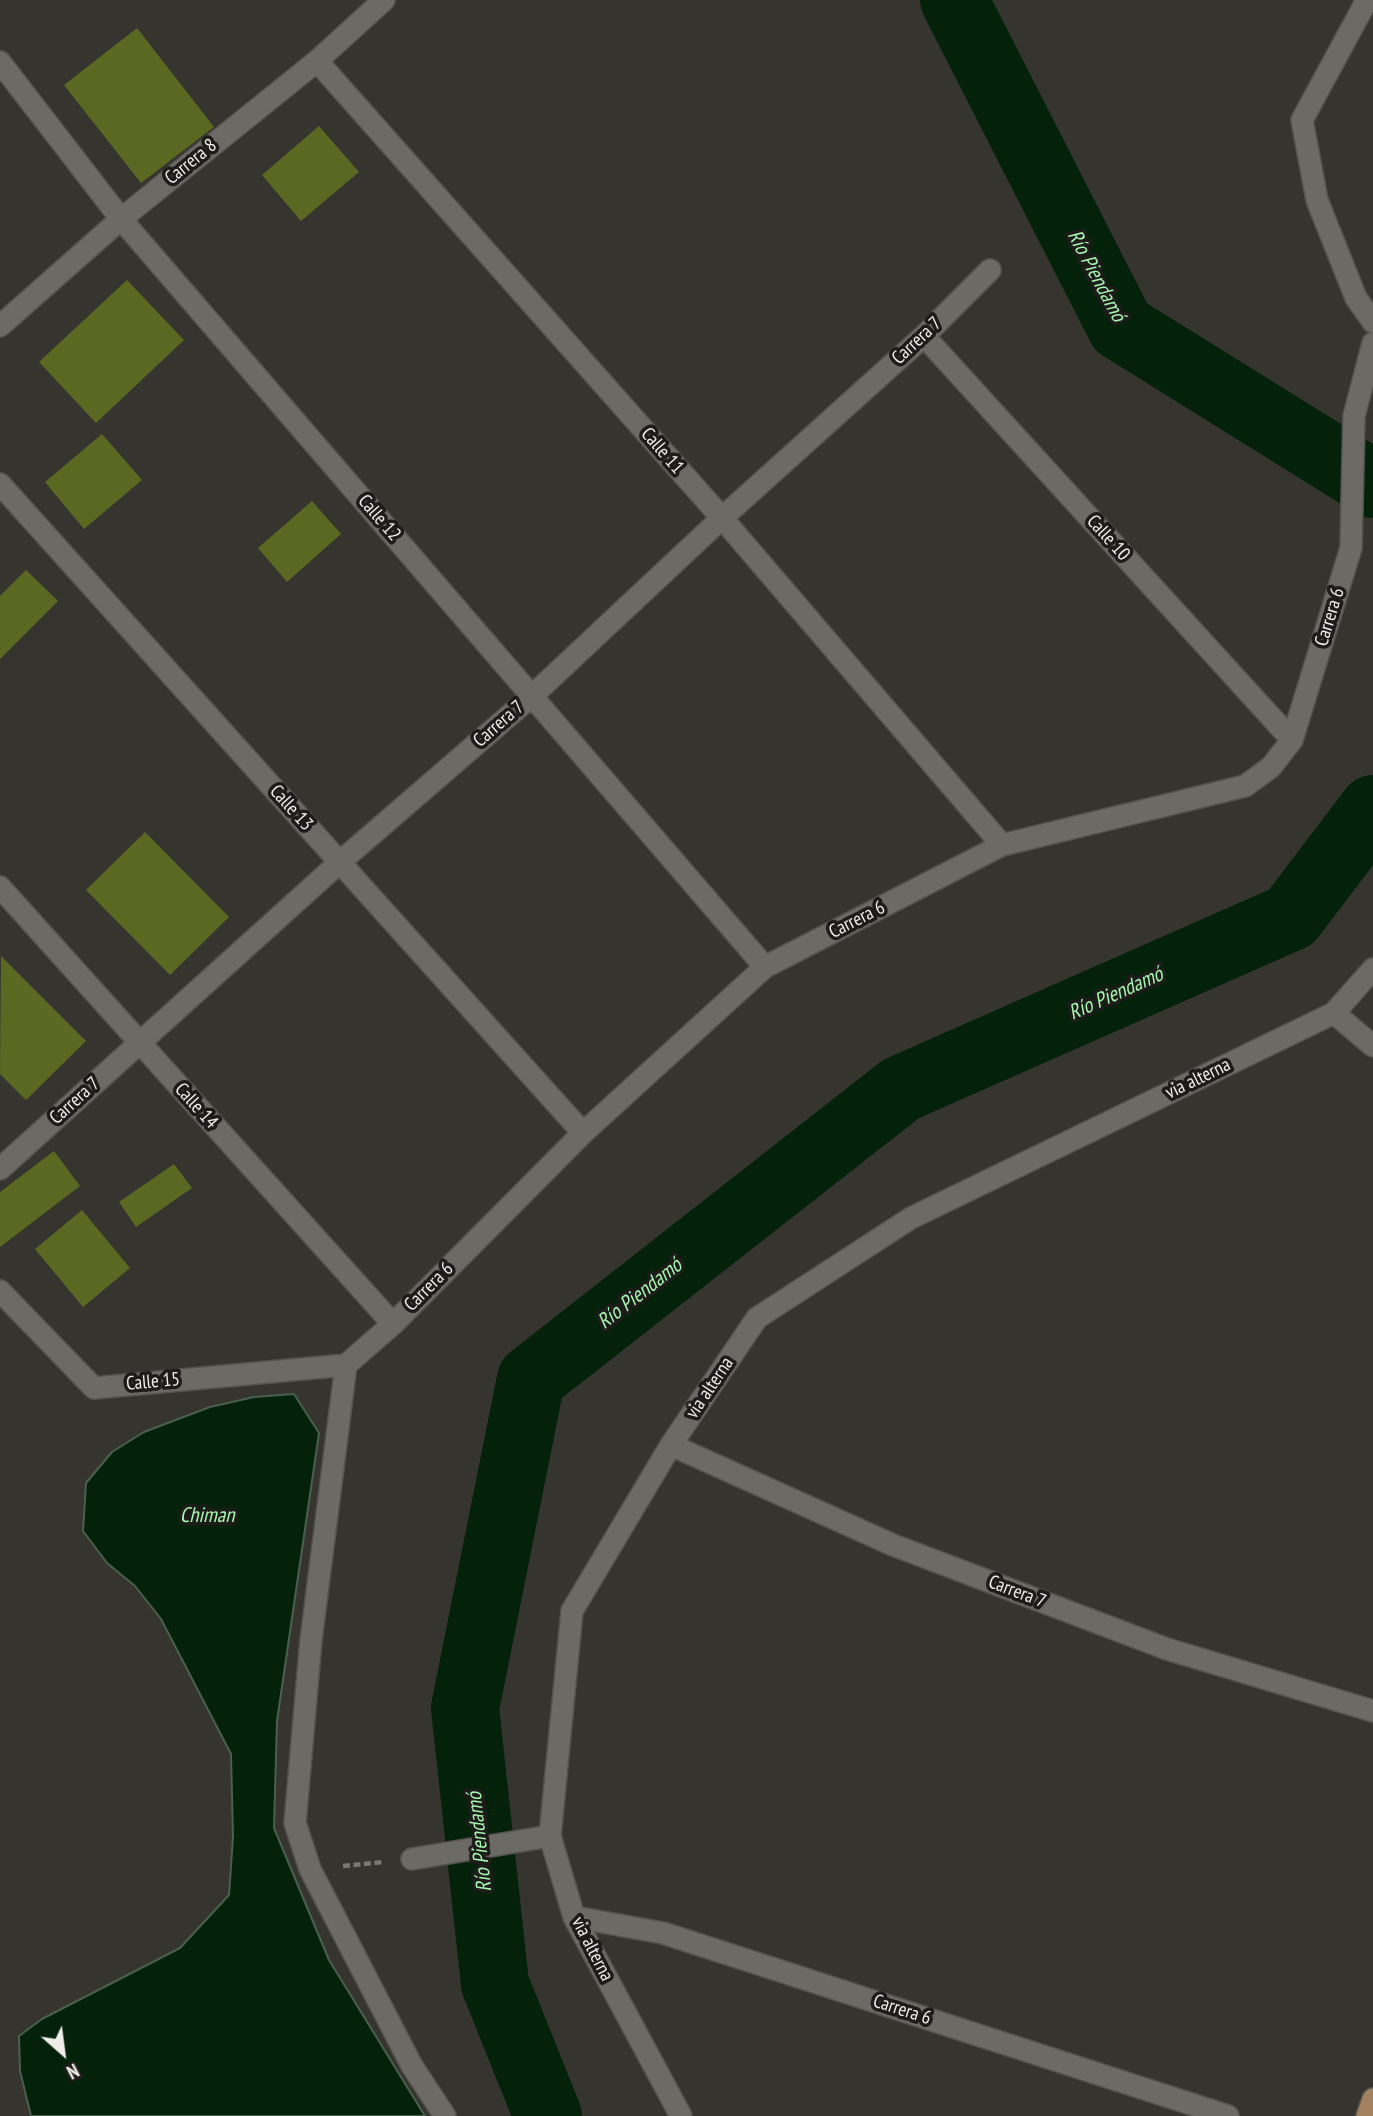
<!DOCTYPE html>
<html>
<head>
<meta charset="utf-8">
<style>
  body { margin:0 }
  #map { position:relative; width:1373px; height:2116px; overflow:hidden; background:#36342f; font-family:"PT Sans Narrow",sans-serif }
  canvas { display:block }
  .north { position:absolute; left:28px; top:2018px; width:70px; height:70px; -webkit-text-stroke:5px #1d1c1a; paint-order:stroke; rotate:152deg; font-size:19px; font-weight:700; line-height:28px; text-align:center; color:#eeede9 }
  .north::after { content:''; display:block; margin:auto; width:24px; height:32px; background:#eeede9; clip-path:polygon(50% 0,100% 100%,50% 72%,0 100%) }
</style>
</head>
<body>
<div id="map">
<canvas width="1373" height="2116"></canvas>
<div class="north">N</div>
</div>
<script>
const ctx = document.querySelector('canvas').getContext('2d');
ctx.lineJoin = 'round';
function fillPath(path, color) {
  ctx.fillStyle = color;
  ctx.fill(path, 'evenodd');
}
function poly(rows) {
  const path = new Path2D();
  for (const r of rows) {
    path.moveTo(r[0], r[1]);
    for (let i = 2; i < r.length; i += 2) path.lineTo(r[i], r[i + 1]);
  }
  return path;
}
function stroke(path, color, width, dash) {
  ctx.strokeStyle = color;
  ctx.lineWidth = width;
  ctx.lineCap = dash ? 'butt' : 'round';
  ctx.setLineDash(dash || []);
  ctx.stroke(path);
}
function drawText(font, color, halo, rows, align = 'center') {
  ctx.font = font + ' "PT Sans Narrow",sans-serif';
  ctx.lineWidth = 7;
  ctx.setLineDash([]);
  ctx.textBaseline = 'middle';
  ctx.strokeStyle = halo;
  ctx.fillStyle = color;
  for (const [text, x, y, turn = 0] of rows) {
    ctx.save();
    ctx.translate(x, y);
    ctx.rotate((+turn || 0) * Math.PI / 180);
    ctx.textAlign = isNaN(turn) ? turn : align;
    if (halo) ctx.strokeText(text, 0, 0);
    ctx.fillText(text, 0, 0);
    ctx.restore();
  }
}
const water = poly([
  [294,1394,319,1433,277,1721,274,1828,329,1960,425,2116,31,2116,20,2071,19,2036,42,2019,180,1948,229,1895,233,1837,231,1754,161,1619,135,1586,107,1563,83,1531,86,1483,112,1452,144,1432,210,1407,254,1397,294,1394]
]);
const river = poly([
  [954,0,1121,327,1373,484],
  [548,2116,495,1984,465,1708,531,1379,901,1089,1291,917,1373,809]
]);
const building = poly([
  [137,28,214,127,141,183,64,85],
  [319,126,359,172,301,221,262,175],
  [127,280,184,340,96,423,39,362],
  [102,434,142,480,84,529,45,482],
  [312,501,341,534,287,582,258,548],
  [26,570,58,601,0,659,0,596],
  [145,832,229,917,170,975,86,890],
  [1,956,86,1041,26,1100,0,1074],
  [54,1151,80,1186,0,1247,0,1192],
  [174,1164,192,1188,136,1227,119,1202],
  [82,1210,130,1268,83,1307,35,1249]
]);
const path = poly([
  [343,1866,383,1862]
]);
const minor = poly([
  [1367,0,1302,120,1317,200,1356,298,1373,322],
  [317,61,722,518,1002,845],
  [0,62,121,219,765,967],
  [0,326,121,219,317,61,384,0],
  [924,336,1292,740],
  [0,484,583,1133],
  [0,887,393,1324],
  [1334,1013,1373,1046],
  [0,1169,340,862,533,695,722,518,924,336,990,270],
  [0,1291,94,1388,346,1365],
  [346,1365,393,1324,583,1133,765,967,1002,845,1245,786,1271,767,1292,740,1351,548,1354,416,1373,343],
  [346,1365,311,1640,295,1823,310,1869,412,2066,445,2116],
  [671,1445,893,1545,1167,1649,1373,1711],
  [412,1859,550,1836],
  [574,1917,663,1933,1228,2116],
  [681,2116,574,1917,550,1836,572,1611,671,1445,757,1318,911,1218,1334,1013,1373,969]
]);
const major = poly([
  [1367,2116,1373,2099]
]);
const streetNames = [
  ["Carrera 8",191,162,-39],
  ["Carrera 7",917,341,-43],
  ["Calle 11",662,451,49],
  ["Calle 12",379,518,49],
  ["Calle 10",1108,538,48],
  ["Carrera 6",1330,617,-73],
  ["Carrera 7",499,724,-41],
  ["Calle 13",291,808,48],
  ["Carrera 6",857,920,-27],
  ["via alterna",1198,1079,-26],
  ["Carrera 7",75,1101,-42],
  ["Calle 14",196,1106,48],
  ["Carrera 6",429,1287,-45],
  ["Calle 15",153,1382,-5],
  ["via alterna",710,1388,-56],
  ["Carrera 7",1017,1592,21],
  ["via alterna",592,1949,63],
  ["Carrera 6",902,2010,18]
];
const waterNames = [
  ["Río Piendamó",1096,276,62],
  ["Río Piendamó",1116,994,-24],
  ["Río Piendamó",640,1294,-38],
  ["Chiman",207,1516],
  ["Río Piendamó",480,1842,-96]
];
fillPath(water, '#04220a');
stroke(water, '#4a5f4d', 2);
stroke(river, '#04220a', 68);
fillPath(building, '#5b6822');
stroke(minor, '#54524e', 24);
stroke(major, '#54524e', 24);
stroke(path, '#797873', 4.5, [7, 3.5]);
stroke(minor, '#6c6a65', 21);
stroke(major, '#a3805e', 21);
drawText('19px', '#eeede9', '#1d1c1a', streetNames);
drawText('italic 21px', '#a4f5ae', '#1d1c1a', waterNames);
</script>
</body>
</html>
